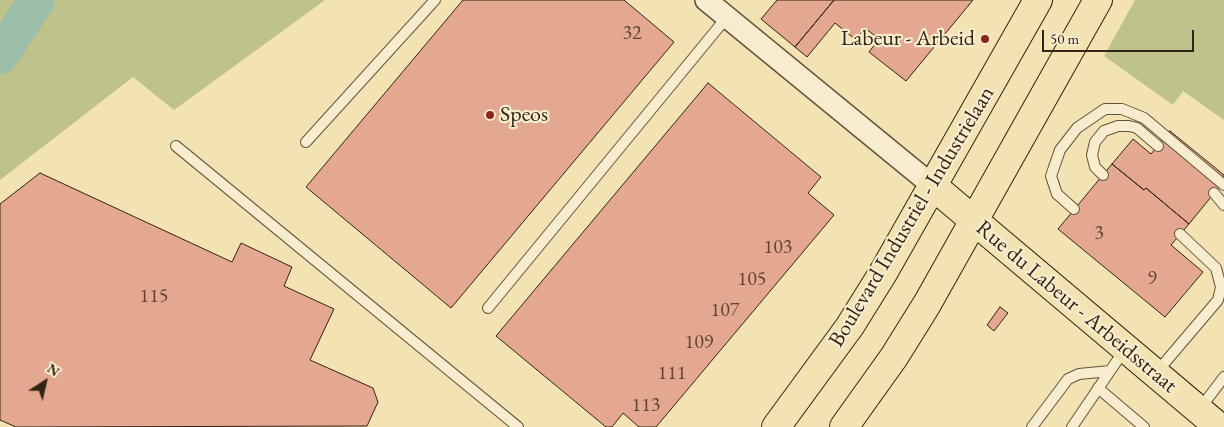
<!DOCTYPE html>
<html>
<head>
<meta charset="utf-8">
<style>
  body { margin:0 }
  #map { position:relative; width:1224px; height:427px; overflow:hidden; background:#f3e2b2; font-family:"EB Garamond",serif }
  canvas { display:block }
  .north { position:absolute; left:20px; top:357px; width:50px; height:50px; -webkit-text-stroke:4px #f7eccd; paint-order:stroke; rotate:35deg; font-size:14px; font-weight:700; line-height:20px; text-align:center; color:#312414 }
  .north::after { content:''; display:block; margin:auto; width:18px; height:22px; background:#312414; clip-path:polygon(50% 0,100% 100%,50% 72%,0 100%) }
  .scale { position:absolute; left:1042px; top:30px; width:152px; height:22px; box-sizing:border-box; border:2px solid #312414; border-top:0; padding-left:6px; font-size:15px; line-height:18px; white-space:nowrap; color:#312414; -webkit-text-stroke:4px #f7eccd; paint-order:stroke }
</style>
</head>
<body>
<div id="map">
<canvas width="1224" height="427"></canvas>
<div class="north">N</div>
<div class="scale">50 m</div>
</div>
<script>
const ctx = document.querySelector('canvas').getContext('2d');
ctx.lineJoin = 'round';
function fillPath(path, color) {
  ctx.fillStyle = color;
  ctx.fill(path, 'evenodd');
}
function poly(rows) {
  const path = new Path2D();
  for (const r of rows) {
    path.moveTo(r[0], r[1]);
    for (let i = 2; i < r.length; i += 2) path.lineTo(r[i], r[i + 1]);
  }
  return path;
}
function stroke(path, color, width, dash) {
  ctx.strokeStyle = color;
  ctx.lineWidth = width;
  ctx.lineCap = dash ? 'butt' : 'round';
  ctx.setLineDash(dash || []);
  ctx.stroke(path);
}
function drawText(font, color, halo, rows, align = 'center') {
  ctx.font = font + ' "EB Garamond",serif';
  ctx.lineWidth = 4.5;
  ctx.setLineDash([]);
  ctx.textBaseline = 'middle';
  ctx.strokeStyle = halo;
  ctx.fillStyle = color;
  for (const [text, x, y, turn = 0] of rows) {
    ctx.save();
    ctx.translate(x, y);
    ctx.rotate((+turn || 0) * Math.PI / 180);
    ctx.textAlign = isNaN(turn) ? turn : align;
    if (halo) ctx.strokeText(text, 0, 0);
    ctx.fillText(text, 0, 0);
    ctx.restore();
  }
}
const green = poly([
  [0,0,325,0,174,110,133,77,0,180],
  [1135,0,1224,0,1224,120,1183,91,1173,105,1104,56]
]);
const river = poly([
  [0,56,37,0]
]);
const building = poly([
  [463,0,624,0,674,42,451,308,306,187,463,0],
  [777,0,834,0,795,47,761,19,777,0],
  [834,0,973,0,906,81,869,52,879,39,865,28,856,40,835,23,807,57,795,47,834,0],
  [708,83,821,177,808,193,834,215,656,427,639,427,623,413,612,427,606,427,496,336,708,83],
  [1170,131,1224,175,1224,181,1189,224,1146,188,1144,190,1112,164,1133,139,1151,154,1170,131],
  [1112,164,1144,190,1146,188,1189,224,1171,245,1203,272,1165,317,1058,229,1112,164],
  [40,173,232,262,241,243,292,267,284,286,334,309,310,360,373,388,378,402,367,426,16,427,0,420,0,204,40,173],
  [1000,307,1008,313,994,331,987,325,1000,307]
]);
const service = poly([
  [306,142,435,0],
  [176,146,518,427],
  [1103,175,1095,167,1092,155,1095,142,1104,131,1118,126,1129,126,1137,128,1158,146],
  [1214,193,1224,205],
  [1074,209,1057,194,1051,176,1060,150,1077,128,1105,109,1122,109,1144,118,1224,185],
  [488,308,727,17],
  [1156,373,1218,300,1221,287,1216,268,1180,234],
  [1098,388,1144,427],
  [1199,410,1224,377],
  [1032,427,1068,379,1079,374,1110,371],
  [1072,427,1125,349]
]);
const minor = poly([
  [706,0,933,186]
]);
const primary = poly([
  [933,186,1219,427],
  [776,427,850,326,883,273,1038,0],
  [844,427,894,357,927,304,1098,0]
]);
const markers = [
  [985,39,5,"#8f2418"],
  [490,115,5,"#8f2418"]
];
const numberNames = [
  ["32",632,34],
  ["3",1099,234],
  ["103",778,248],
  ["9",1152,279],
  ["105",752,280],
  ["115",154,297],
  ["107",725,311],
  ["109",699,343],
  ["111",672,374],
  ["113",646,406]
];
const poiNames = [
  ["Labeur - Arbeid",975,39],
  ["Speos",500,115,"left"]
];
const streetNames = [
  ["Boulevard Industriel - Industrielaan",912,217,-59],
  ["Rue du Labeur - Arbeidsstraat",1076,307,40]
];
fillPath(green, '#bdc38b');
stroke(river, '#9bbeab', 36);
fillPath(building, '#e4a78f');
stroke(building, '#312414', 1);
stroke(service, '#62543c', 12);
stroke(minor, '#62543c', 24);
stroke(primary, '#312414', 30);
stroke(service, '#f7eccd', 10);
stroke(minor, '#f7eccd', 21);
stroke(primary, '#f3e2b2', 28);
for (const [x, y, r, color] of markers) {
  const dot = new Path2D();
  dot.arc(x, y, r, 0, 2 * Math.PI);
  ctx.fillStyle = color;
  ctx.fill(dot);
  stroke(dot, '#f7eccd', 2);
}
drawText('20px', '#5e4533', null, numberNames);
drawText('22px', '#312414', '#f7eccd', poiNames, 'right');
drawText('22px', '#312414', '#f7eccd', streetNames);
</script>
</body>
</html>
